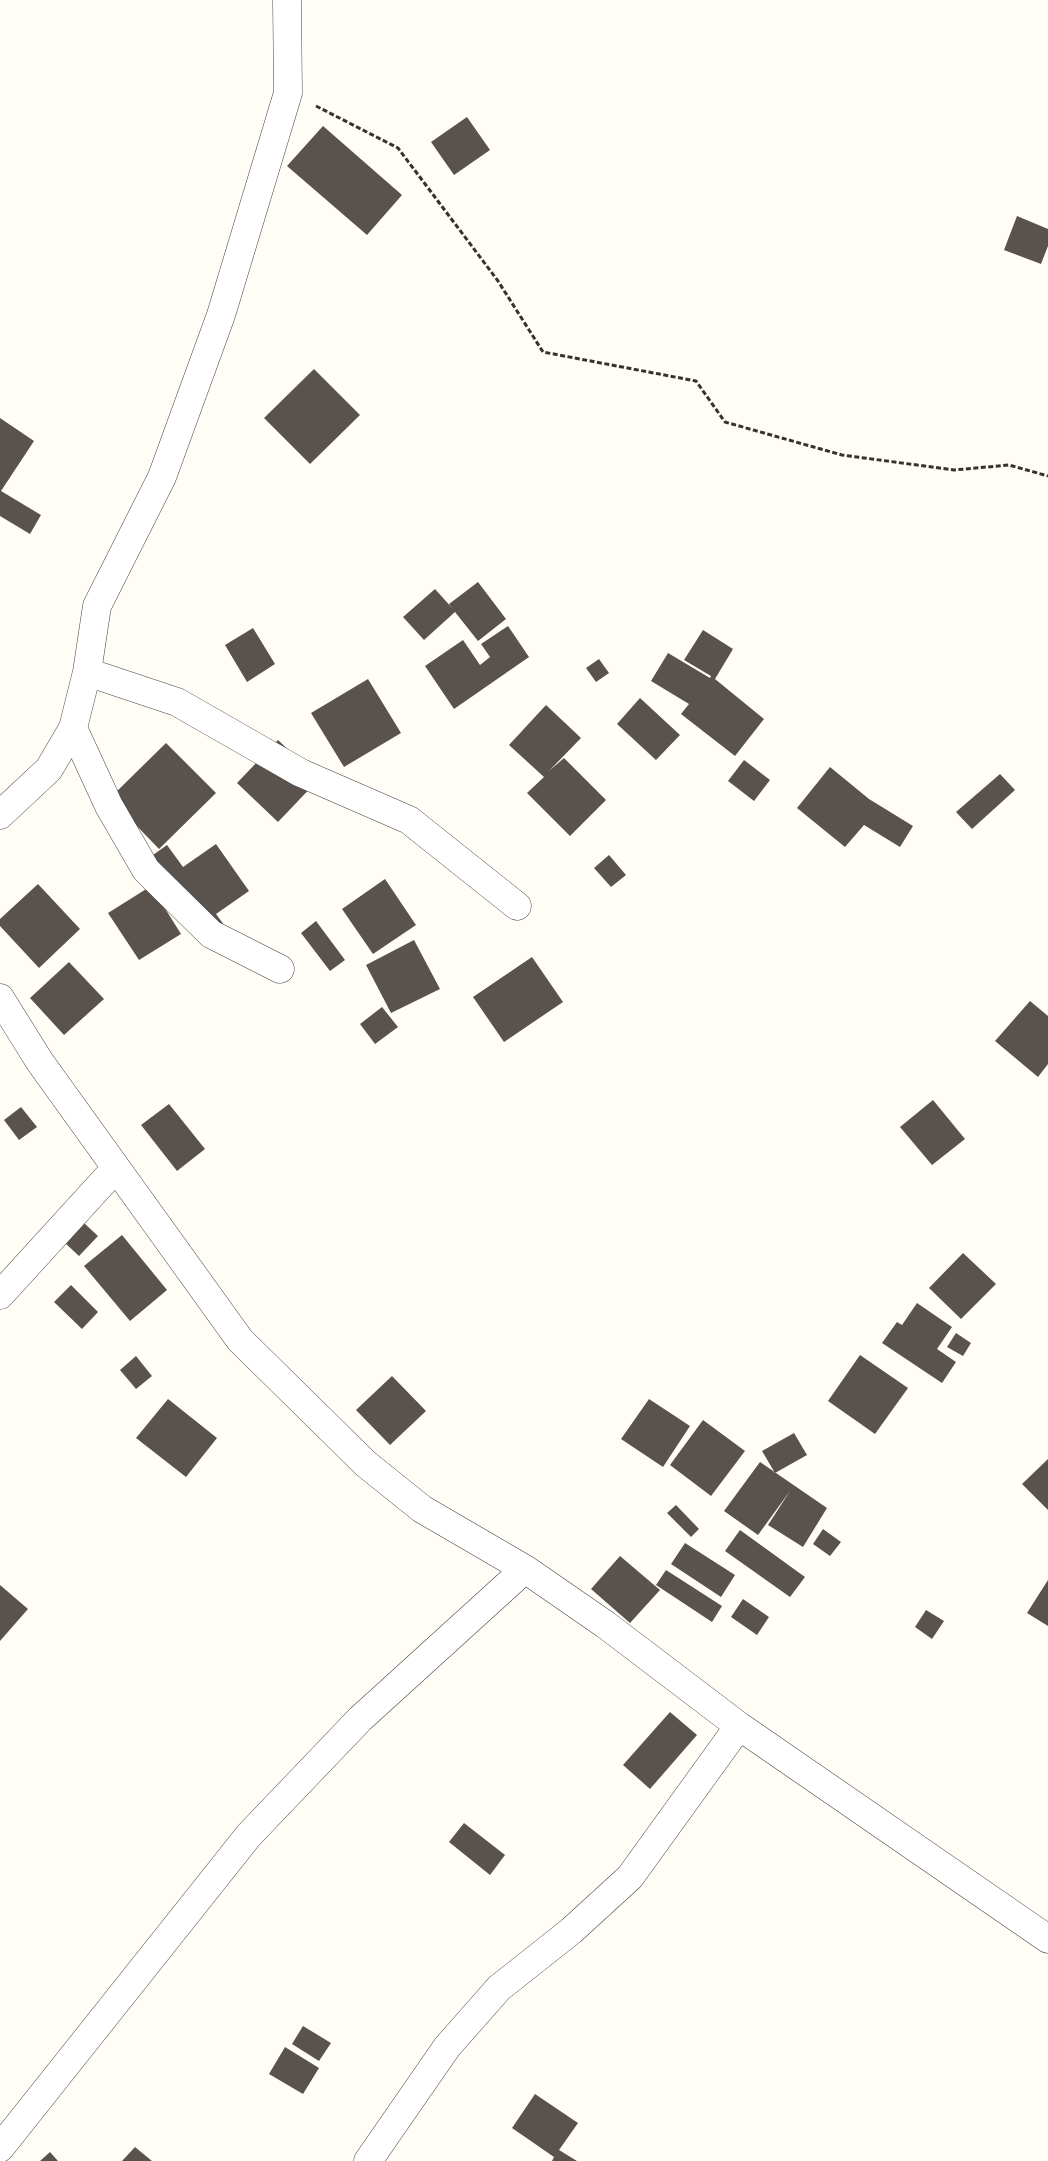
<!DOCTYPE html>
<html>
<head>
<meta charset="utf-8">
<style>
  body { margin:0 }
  canvas { display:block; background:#fffdf5 }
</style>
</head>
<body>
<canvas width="1048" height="2161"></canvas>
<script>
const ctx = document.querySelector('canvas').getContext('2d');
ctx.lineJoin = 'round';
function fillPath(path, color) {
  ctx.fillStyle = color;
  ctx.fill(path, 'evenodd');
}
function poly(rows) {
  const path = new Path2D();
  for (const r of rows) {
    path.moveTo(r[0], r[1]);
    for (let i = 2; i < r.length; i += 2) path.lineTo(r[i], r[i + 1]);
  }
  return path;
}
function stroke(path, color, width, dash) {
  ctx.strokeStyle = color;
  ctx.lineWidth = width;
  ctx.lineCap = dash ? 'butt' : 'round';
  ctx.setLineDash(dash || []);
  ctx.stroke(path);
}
const building = poly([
  [467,117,490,150,454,175,431,142],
  [323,126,402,195,367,235,287,166],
  [1017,216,1048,229,1048,246,1041,264,1004,250],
  [314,369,360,415,310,464,264,418],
  [0,418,34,441,1,491,41,515,30,534,0,516],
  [478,582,506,619,478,641,455,612,424,640,403,617,435,589,453,609,449,604],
  [508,626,529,657,454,709,425,666,463,640,480,665,490,657,481,644],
  [253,628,275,664,247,682,225,645],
  [703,630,733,649,715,679,764,719,735,756,681,714,689,704,651,681,668,653,710,678,711,676,684,660],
  [599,659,609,673,596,682,586,668],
  [368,679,401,733,344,767,311,713],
  [640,698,680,735,656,760,617,724],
  [546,705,581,738,549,771,564,758,606,800,570,836,527,793,544,777,509,745],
  [278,740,319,779,278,822,237,783],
  [166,743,216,793,159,849,110,798],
  [744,760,770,780,754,801,728,781],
  [830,767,869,799,913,826,900,847,864,825,845,847,797,808],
  [1000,774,1015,790,972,829,956,812],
  [216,844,249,891,216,914,227,929,206,944,146,860,167,845,183,867],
  [609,855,626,875,611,887,594,868],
  [385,879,416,925,373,954,342,909],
  [38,884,80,929,39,968,0,926,0,919],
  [151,886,181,934,139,960,108,913],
  [316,921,345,960,330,971,301,933],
  [414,940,440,989,391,1013,366,965],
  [532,957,563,1002,504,1042,473,997],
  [69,962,104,999,64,1035,30,998],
  [1030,1001,1048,1016,1048,1064,1038,1077,995,1041],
  [382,1007,398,1027,375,1044,360,1024],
  [933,1100,965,1139,932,1165,900,1127],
  [169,1104,205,1149,177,1171,141,1125],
  [21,1107,37,1127,19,1140,4,1120],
  [84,1223,98,1236,79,1256,65,1243],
  [122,1235,167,1290,130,1321,84,1266],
  [963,1253,996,1284,961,1319,929,1288],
  [71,1285,98,1312,82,1329,54,1302],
  [917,1303,952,1327,937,1349,956,1362,942,1383,882,1343,897,1322,902,1325],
  [956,1333,971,1343,963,1356,947,1347],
  [860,1355,908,1388,875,1434,828,1401],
  [136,1356,152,1376,136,1389,120,1370],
  [392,1376,426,1411,390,1445,356,1410],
  [168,1399,217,1438,186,1477,136,1438],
  [649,1399,690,1426,663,1467,621,1439],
  [703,1420,745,1451,711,1496,670,1465],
  [794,1433,807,1455,775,1473,762,1451],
  [1048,1459,1048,1510,1022,1484],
  [760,1462,827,1508,803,1547,768,1525,790,1491,758,1535,724,1511],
  [676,1505,699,1529,691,1537,667,1513],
  [823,1529,841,1542,830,1556,813,1544],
  [740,1530,805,1577,790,1597,725,1551],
  [685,1543,735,1575,721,1597,671,1564],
  [620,1556,660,1590,630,1623,591,1589],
  [666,1570,722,1606,712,1622,656,1585],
  [1048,1580,1048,1626,1027,1613],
  [0,1585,28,1609,0,1641],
  [743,1599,769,1617,757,1635,731,1617],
  [926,1610,944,1621,932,1639,915,1627],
  [670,1712,697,1735,650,1789,623,1765],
  [464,1823,505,1855,490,1875,449,1842],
  [303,2026,331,2043,319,2061,292,2044],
  [285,2047,319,2068,303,2094,269,2074],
  [535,2094,578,2123,559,2150,577,2161,552,2161,554,2157,512,2128],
  [135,2147,152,2161,122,2161],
  [50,2152,58,2161,40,2161]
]);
const path = poly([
  [316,106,398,148,498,281,543,352,696,381,725,422,842,455,954,470,1009,465,1048,476]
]);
const minor = poly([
  [87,672,177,702,301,773,409,820,517,906],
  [73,728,109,806,146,870,211,934,280,969],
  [0,815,49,769,73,728,87,672,97,606,162,477,221,315,288,93,287,0],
  [0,998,40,1062,240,1340,366,1464,422,1509,525,1569,606,1625,739,1726,1048,1939],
  [0,1295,116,1168],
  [0,2148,249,1835,360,1719,525,1569],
  [368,2161,447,2047,499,1988,571,1931,630,1877,739,1726]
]);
fillPath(building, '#5a524d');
stroke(minor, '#444', 29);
stroke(path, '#333', 3, [5, 2.5]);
stroke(minor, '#fff', 28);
</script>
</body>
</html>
